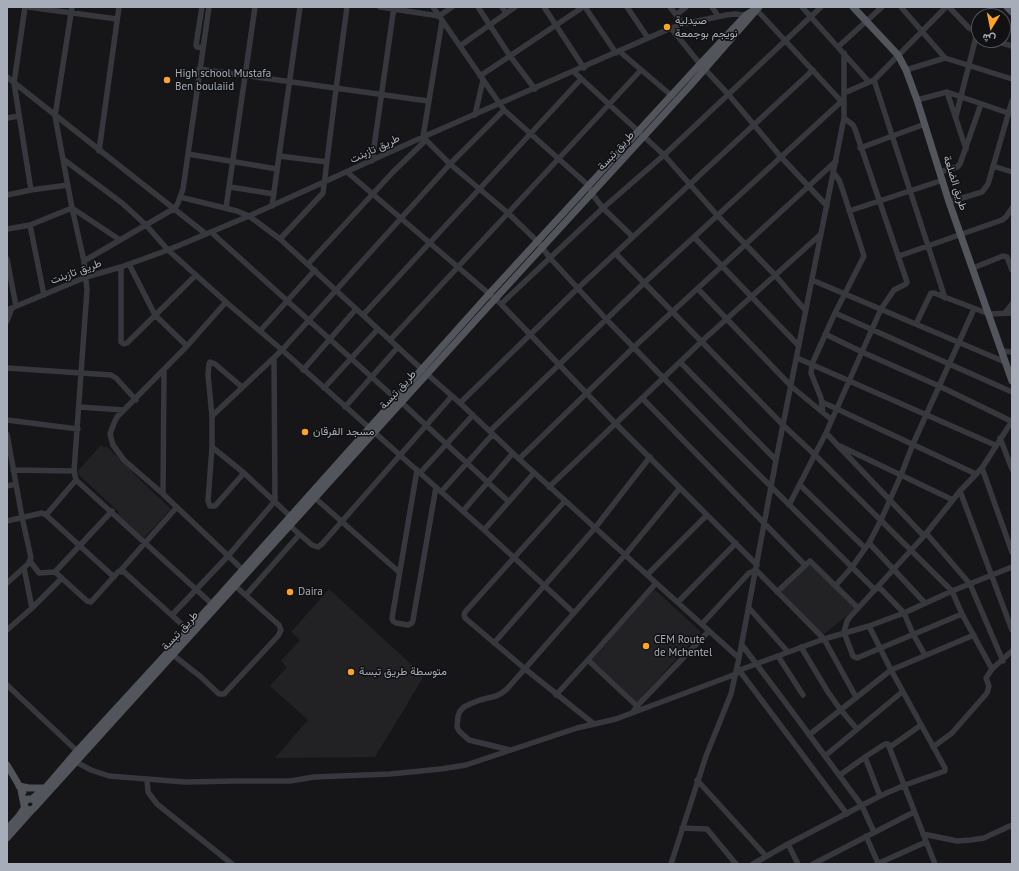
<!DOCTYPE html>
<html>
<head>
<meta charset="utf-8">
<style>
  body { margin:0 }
  #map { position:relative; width:1019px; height:871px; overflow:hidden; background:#161618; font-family:"PT Sans",Vazirmatn,sans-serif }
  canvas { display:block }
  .frame { position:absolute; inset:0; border:8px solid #a7aeb9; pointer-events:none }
  .north { position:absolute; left:971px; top:8px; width:40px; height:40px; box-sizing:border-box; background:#111113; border:1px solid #4d5055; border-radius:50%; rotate:190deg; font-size:11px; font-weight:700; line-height:16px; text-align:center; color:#a7aeb9 }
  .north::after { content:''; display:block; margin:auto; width:14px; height:18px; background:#ffa327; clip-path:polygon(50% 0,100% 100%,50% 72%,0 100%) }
</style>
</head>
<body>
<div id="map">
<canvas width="1019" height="871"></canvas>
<div class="frame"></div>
<div class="north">ش</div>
</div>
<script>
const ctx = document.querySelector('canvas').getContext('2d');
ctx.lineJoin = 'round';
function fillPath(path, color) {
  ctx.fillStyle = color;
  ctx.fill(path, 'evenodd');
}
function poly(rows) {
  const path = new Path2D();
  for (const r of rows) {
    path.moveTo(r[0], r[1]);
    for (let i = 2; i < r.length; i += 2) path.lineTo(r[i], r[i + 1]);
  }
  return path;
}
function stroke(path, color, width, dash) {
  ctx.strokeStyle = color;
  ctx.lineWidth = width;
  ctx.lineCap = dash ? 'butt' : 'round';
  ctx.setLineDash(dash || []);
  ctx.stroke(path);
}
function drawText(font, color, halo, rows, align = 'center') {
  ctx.font = font + ' "PT Sans",Vazirmatn,sans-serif';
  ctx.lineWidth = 3;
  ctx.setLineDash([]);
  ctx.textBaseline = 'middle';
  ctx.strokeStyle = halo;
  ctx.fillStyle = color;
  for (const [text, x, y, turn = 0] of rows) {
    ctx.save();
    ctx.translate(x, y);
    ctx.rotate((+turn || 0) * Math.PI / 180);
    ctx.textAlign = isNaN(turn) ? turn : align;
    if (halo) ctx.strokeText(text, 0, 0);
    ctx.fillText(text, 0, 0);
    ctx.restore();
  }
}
const built = poly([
  [101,445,104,448,106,446,131,469,135,475,171,509,144,538,118,515,119,512,80,476,77,472],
  [810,564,855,609,823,635,781,591],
  [329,589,424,676,375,757,275,758,308,720,270,686,287,667,281,661,300,640,291,632],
  [654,589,701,632,637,702,592,660]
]);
const minor = poly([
  [28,7,117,19],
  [72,7,55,116,72,208,84,261,87,290,74,471,76,480,212,604],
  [202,7,196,45,197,47,203,48],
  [380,7,439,16,452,7],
  [433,7,504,110,589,186,592,194,603,208,633,237],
  [478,7,510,56,535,89],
  [502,7,506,13],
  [544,7,584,68],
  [585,7,616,53],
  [627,7,648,38],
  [670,7,683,24],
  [712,7,718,16],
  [754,7,841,101],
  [802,7,869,82],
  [901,7,945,58],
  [949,7,969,28,979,34],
  [676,15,686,7],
  [442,21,423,137,450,164,508,213,538,242,550,258,606,319,718,434,875,590],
  [671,28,700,64,728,94,781,157,827,206],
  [992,40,1012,46],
  [460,46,515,7],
  [839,46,882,7],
  [619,51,672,96],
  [199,69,428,101],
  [906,70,945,58,1012,79],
  [574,72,664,155,717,215,775,275,805,310],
  [480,76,583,7],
  [7,77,206,234],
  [874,80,945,298],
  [947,92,966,149],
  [844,93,874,80,946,7],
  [917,100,947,92,1008,113],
  [475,115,483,80],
  [956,116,977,33],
  [7,118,19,116],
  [860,148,925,124],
  [99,151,119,7],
  [188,154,277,169],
  [279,156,327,162],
  [63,159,122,203,146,225,168,250,226,302,282,350,484,530,534,473],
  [372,161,394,7],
  [993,166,1012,172],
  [347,172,501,304,615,423,757,565],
  [940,172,957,167,960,164,981,104],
  [230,187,274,194],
  [31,190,68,185],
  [7,195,31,190,14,83,25,7],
  [180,197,237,211,249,216,280,239,427,374,460,403,519,459,739,658,731,694,706,756,671,864],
  [949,202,982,192,988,184,1012,101],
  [272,206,300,7],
  [226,208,255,7],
  [849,211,943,180],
  [30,225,44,295],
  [7,229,30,225,72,208,120,240],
  [211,232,396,399],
  [694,237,799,346],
  [280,239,323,193,336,89,347,7],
  [616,254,783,425,814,454,952,591,962,614,992,669],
  [899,256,1002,220,1006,217,1012,208],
  [7,259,16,306],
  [84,261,175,208,178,203,183,189,209,7],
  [129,264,155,315,187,346],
  [308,264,393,172,426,140],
  [121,267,121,342,124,344,127,343,196,275],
  [973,268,1003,256,1007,257,1012,270],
  [812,280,1005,362],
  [698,289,792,387,832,420],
  [226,302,187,346,117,417,114,423,110,434,113,445,124,460,163,494,242,569],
  [501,304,603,208,664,155,821,7],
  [7,310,86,277,121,267,168,250,249,216,423,137,671,28,683,24,726,15,736,14,749,16],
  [835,313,1012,392],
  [1005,313,1012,304],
  [363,315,581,79],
  [7,321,12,308],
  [916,324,931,293,934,293,989,314,1012,313],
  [260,331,315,270],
  [825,334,862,352,939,386,1011,421],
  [390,340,641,70],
  [1002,351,1012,352],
  [797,358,995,445],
  [680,362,776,460],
  [7,368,111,375,116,378,136,400],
  [303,370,356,309],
  [242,387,215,364,210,362,209,364,208,375,212,416,212,447,208,501,210,506,215,506,244,473],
  [324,388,378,329],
  [642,398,805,565],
  [822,402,976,474],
  [402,403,508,501],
  [460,403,578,288,813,70],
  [79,407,124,410],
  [345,407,398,347],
  [823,413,821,398,811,373,812,364,835,313,864,256,842,188,839,180,833,172],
  [212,416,282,350,450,164,504,110],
  [7,420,78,429],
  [490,431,644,283,844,99],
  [826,433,924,536],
  [7,434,22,517,31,558,28,564,7,583],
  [1000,438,1012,469],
  [840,446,953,500],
  [212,447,244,473,290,516],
  [519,459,634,347,836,161],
  [982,468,1012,552],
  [13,470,74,471],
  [417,470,392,618,393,621,396,623,408,625,412,623,413,620,436,487],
  [420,473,473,415],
  [800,485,865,548],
  [7,486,16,484],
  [549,487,701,342,821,234],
  [960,491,1012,630],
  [441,492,493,434],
  [163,494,164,370],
  [315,498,399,572],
  [565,501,465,612,464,615,465,618,524,668,594,724],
  [789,505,826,433,881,309,894,290,906,284,907,282,855,129,853,125,844,118],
  [463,511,513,453],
  [46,515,76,480],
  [7,521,42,513,46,515,114,577],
  [290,526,312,545,318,547,322,544,452,396],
  [484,530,574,613],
  [926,533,970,584,1003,661],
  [869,543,925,603],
  [30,561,39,573,55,572,112,511],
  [120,571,177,507],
  [55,572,87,601,91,602,118,572,123,571,188,630],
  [647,575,707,515],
  [836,585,852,567,869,543,881,520,901,475,913,444,974,309],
  [878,586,904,613,913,634,925,655],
  [777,592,810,561,858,608],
  [246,595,299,535],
  [678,602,736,543],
  [32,608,62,578],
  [749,608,788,652],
  [962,614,857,658,853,656,844,632,847,621,850,617,924,536,960,491,982,468,1012,421],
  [172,615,228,556,275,501,274,358],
  [702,624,749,573,756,570,824,639,856,697],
  [7,630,32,608,24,568],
  [494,643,595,528,650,457],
  [742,645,782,698,862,806,874,832],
  [801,647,828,692,840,709,857,729],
  [173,655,201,677,219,694,224,694,278,636,281,630,279,625,233,584],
  [778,656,803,695],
  [739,658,776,460,844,118,844,53],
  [588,660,637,706],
  [739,670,847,814],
  [737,671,824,639,869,626,904,613,952,591,1012,567],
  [7,685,77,751],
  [556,695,596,651,656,583],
  [633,712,637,706,709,631],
  [809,735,891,670,974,635],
  [890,747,921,725],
  [933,747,952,733,987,693,989,686,986,678,992,669,1012,651],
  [510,750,469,740,459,731,457,727,458,716,460,711,464,707,470,704,480,700,496,696,502,693,507,689,625,555,680,488],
  [825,756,902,692],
  [865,757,880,796],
  [76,762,91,770,109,776,185,782,236,781,290,781,314,777,390,774,441,769,466,765,577,728,616,719,736,674],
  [840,775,865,757,885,744,888,744,935,864],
  [147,780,148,792,157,804,232,864],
  [697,780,766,856],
  [682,828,707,829,736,864],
  [923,834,957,841,971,840,984,838,1012,825],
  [866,836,878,863],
  [788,844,798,864],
  [753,864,788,844,880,796,905,785,945,771,945,768,891,670,869,626],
  [813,864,914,812],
  [877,864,926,842]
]);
const major = poly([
  [853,7,898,55,906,70,917,100,949,202,1012,381],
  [1007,7,1012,12],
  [7,765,23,792],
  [19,786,29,788,45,788],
  [21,790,24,805,26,809,32,810,36,806,36,802,32,799,28,799,24,803],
  [32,799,46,787,77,751,212,604,489,294,700,64,746,15,754,10],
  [36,806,495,299,689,87,759,7],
  [7,829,19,816,25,807],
  [7,838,32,810]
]);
const markers = [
  [667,27,4,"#ffa327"],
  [167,80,4,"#ffa327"],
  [305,432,4,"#ffa327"],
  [290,592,4,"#ffa327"],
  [646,646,4,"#ffa327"],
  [351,672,4,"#ffa327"]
];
const poiNames = [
  ["صيدلية",675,21],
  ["نويجم بوجمعة",675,34],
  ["High school Mustafa",175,74],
  ["Ben boulaiid",175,87],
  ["مسجد الفرقان",313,432],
  ["Daira",298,592],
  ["CEM Route",654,640],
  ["de Mchentel",654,653],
  ["متوسطة طريق تبسة",359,672]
];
const streetNames = [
  ["طريق تازبنت",375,149,-25],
  ["طريق تبسة",616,151,-48],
  ["طريق الضلعة",955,183,72],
  ["طريق تازبنت",76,272,-20],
  ["طريق تبسة",398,390,-48],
  ["طريق تبسة",180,631,-48]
];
fillPath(built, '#222225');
stroke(minor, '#36383d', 5.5);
stroke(major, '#52555c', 7);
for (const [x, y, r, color] of markers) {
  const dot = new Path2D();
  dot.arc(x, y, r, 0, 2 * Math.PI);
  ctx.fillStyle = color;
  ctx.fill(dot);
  stroke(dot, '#111113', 1.5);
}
drawText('11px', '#a7aeb9', '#111113', poiNames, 'left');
drawText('11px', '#a7aeb9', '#111113', streetNames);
</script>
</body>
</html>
